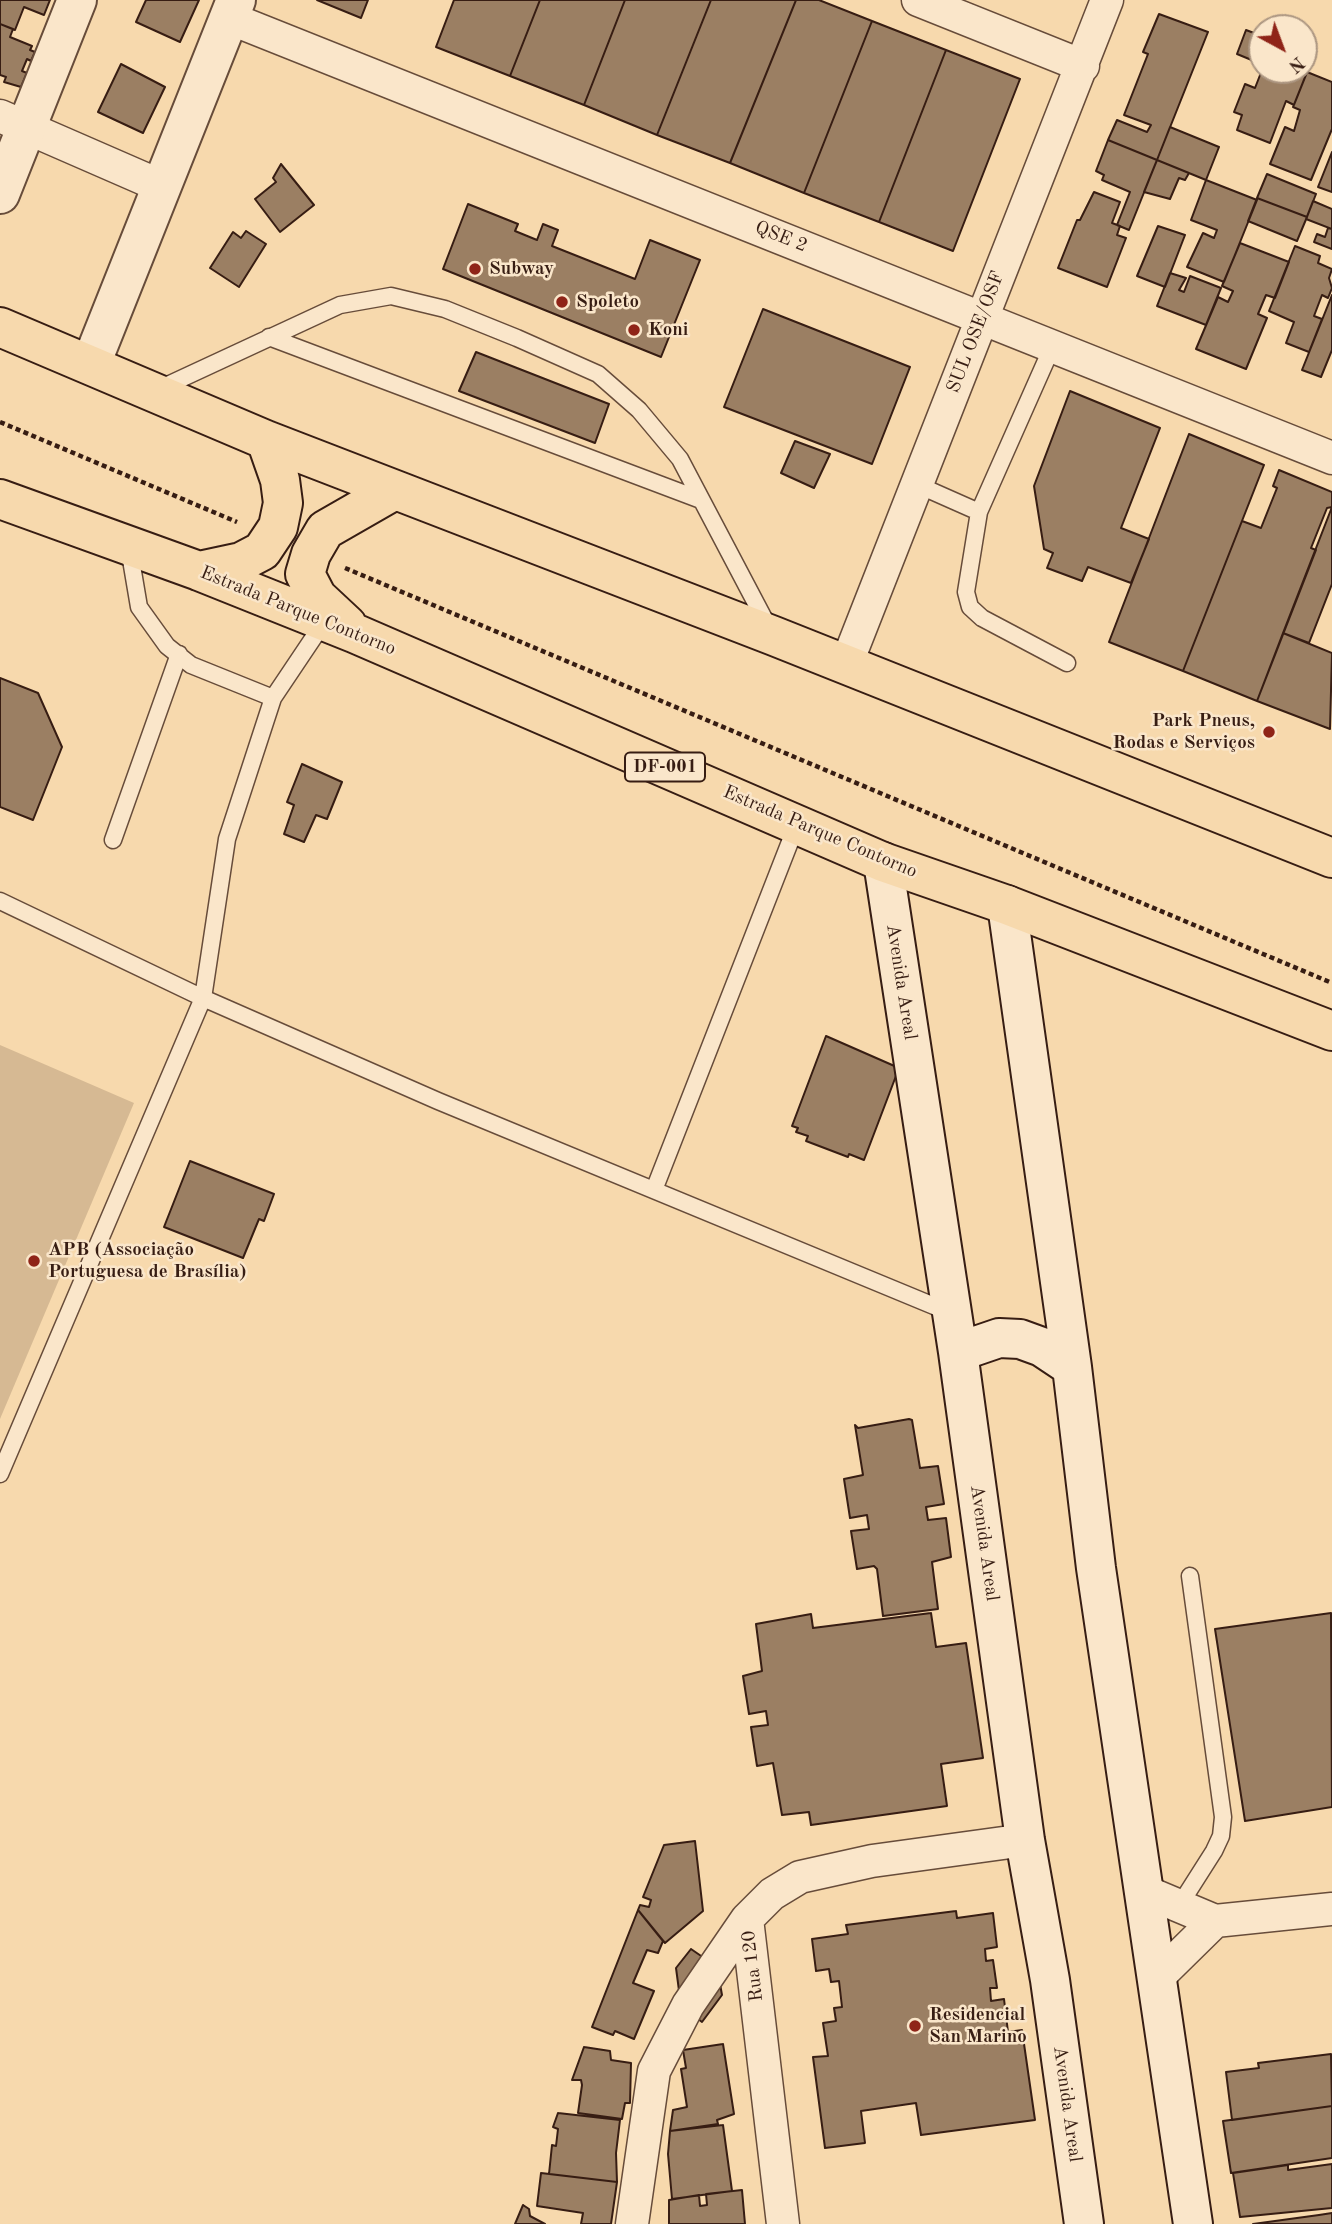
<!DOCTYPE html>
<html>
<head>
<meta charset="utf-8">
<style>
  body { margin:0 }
  #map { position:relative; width:1332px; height:2224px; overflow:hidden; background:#f7d9ad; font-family:"Old Standard TT",serif }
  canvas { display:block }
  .north { position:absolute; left:1248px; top:14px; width:70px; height:70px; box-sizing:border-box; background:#fae6ca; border:2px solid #ac9681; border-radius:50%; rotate:139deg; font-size:19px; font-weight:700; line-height:28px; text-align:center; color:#371d13 }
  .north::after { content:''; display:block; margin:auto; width:24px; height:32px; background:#8f2418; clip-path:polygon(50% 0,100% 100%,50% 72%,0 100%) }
</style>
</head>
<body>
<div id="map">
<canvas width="1332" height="2224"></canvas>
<div class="north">N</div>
</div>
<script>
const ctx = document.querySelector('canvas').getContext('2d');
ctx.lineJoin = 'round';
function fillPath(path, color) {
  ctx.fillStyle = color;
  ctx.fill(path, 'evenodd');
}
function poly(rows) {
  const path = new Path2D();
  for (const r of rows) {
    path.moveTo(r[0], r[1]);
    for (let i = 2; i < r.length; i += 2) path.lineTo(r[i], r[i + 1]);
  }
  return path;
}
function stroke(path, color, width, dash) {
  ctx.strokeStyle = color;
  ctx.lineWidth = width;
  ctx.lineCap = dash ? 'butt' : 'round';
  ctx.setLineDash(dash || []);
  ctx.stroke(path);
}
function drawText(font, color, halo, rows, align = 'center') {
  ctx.font = font + ' "Old Standard TT",serif';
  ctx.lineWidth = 5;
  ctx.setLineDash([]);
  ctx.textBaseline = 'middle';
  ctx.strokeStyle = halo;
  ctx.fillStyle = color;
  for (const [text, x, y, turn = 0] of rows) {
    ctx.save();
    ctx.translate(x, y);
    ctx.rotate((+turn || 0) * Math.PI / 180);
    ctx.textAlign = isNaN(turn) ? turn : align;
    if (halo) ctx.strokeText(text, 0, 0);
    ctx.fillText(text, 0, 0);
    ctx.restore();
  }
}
const green = poly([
  [0,1045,134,1103,0,1419]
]);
const building = poly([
  [0,0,50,0,44,15,24,7,15,30,0,24,0,0],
  [146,0,199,0,180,42,136,22,146,0],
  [317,0,368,0,361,18,317,0],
  [454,0,540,0,510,76,436,47,454,0],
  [540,0,625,0,584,105,510,76,540,0],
  [625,0,711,0,657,135,584,105,625,0],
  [711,0,796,0,730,163,657,135,711,0],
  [796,0,819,0,872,21,804,193,730,163,796,0],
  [1159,14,1208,32,1157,160,1108,140,1117,120,1147,132,1151,125,1124,115,1148,54,1143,52,1159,14],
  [872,21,946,50,879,222,804,193,872,21],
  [0,24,13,29,10,37,32,46,30,50,35,52,31,61,27,59,22,71,27,73,21,87,4,82,6,77,0,75,0,24],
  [1246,30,1262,36,1254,61,1237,54,1246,30],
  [1304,45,1316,50,1294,105,1286,101,1270,143,1237,130,1242,115,1234,112,1245,84,1255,88,1262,70,1304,70,1304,45],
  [946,50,1020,79,953,251,879,222,946,50],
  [121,64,165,87,143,133,98,112,121,64],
  [1307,72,1332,82,1332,129,1311,180,1270,164,1285,127,1294,131,1300,110,1293,107,1307,72],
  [1170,127,1219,147,1206,180,1157,160,1170,127],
  [1108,140,1157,160,1129,230,1117,225,1130,192,1102,180,1104,175,1096,171,1108,140],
  [1332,152,1332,192,1318,187,1332,152],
  [1157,160,1189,173,1185,180,1179,178,1170,199,1144,192,1157,160],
  [281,164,314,205,280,232,255,199,276,182,273,178,281,164],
  [1267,174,1316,194,1307,217,1257,198,1267,174],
  [1206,180,1257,200,1224,282,1187,267,1203,233,1214,238,1217,230,1191,220,1206,180],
  [1094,192,1120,202,1112,223,1120,226,1117,235,1126,238,1107,287,1058,268,1077,220,1080,220,1094,192],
  [1257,198,1307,217,1297,241,1248,221,1257,198],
  [1313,201,1332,209,1332,229,1306,219,1313,201],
  [468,204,518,224,515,231,537,240,543,224,558,230,552,246,635,279,650,240,700,260,661,357,443,269,468,204],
  [1158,226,1185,235,1165,287,1137,276,1158,226],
  [1328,228,1332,229,1332,249,1314,242,1317,234,1325,237,1328,228],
  [246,231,266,244,239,287,210,268,233,232,241,238,246,231],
  [1240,243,1289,262,1275,298,1266,295,1258,314,1267,318,1246,369,1196,349,1218,297,1228,302,1233,291,1222,286,1240,243],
  [1295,246,1320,256,1318,263,1332,269,1329,278,1332,288,1328,298,1322,295,1314,316,1322,319,1309,352,1286,343,1294,322,1269,311,1295,246],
  [1170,273,1186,278,1179,290,1184,292,1190,276,1221,288,1206,325,1157,306,1170,273],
  [1332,295,1332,350,1321,377,1302,370,1332,295],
  [763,309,910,367,872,464,724,407,763,309],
  [476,352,609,404,595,443,459,391,476,352],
  [1070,391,1160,428,1121,528,1149,539,1131,583,1088,567,1082,581,1047,568,1053,553,1044,549,1034,486,1070,391],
  [1189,434,1264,465,1183,671,1109,642,1189,434],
  [795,441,830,454,814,488,781,473,795,441],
  [1279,470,1332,492,1332,507,1327,508,1311,548,1316,550,1257,701,1183,671,1242,521,1261,528,1277,488,1273,486,1279,470],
  [1332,507,1332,584,1309,643,1283,633,1332,507],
  [1283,633,1332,653,1330,729,1257,701,1283,633],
  [0,678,38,693,62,747,33,820,0,807,0,678],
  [302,764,342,782,327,819,316,815,304,842,284,834,294,805,287,802,302,764],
  [826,1036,899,1068,864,1160,849,1154,848,1157,806,1141,808,1136,796,1132,798,1128,792,1126,826,1036],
  [190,1161,274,1194,264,1221,259,1219,243,1258,164,1227,190,1161],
  [909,1419,912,1420,920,1468,938,1466,944,1504,926,1507,928,1520,946,1518,951,1557,932,1562,938,1609,883,1616,877,1569,874,1566,857,1569,851,1531,869,1529,867,1515,850,1518,844,1479,863,1475,855,1425,858,1428,909,1419],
  [931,1613,936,1647,966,1643,983,1758,941,1764,947,1806,811,1825,809,1812,782,1815,773,1763,757,1766,751,1727,768,1725,766,1711,749,1714,743,1676,762,1671,756,1624,811,1614,813,1628,931,1613],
  [1331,1613,1332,1807,1245,1821,1215,1629,1331,1613],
  [695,1841,703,1911,665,1943,638,1910,640,1905,649,1907,651,1900,643,1897,664,1845,695,1841],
  [638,1910,663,1941,658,1953,647,1950,633,1983,654,1991,634,2039,615,2031,613,2035,592,2027,638,1910],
  [956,1911,957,1918,993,1913,997,1947,985,1949,986,1961,993,1960,997,1988,990,1988,991,2001,1004,1999,1008,2032,1022,2030,1035,2120,921,2135,916,2103,861,2111,865,2143,825,2148,813,2057,828,2056,823,2023,836,2021,834,2008,842,2007,839,1981,831,1982,829,1969,816,1971,812,1939,848,1934,846,1925,956,1911],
  [691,1949,717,1967,722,1995,702,2022,676,2002,680,1998,676,1968,691,1949],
  [723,2044,734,2114,717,2120,718,2124,670,2131,673,2110,687,2107,681,2069,686,2068,683,2050,723,2044],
  [584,2047,610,2051,611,2060,631,2063,630,2103,625,2103,622,2119,578,2113,582,2085,581,2080,572,2080,584,2047],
  [1331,2054,1332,2106,1232,2120,1226,2072,1259,2068,1258,2063,1331,2054],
  [1332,2106,1332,2158,1231,2173,1223,2121,1332,2106],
  [558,2113,620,2120,616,2153,617,2182,549,2174,552,2145,556,2146,558,2129,553,2127,558,2113],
  [723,2125,732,2191,672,2199,668,2154,670,2131,723,2125],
  [1332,2164,1332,2208,1240,2217,1233,2173,1288,2165,1288,2170,1332,2164],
  [541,2173,617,2182,611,2224,581,2224,583,2213,537,2206,541,2173],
  [742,2190,745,2224,669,2224,669,2200,699,2195,700,2206,707,2205,706,2194,742,2190],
  [523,2205,529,2209,530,2216,545,2224,515,2224,523,2205],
  [1332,2213,1332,2224,1253,2224,1319,2215,1332,2213]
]);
const path = poly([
  [0,422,237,522],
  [345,568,1332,983]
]);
const service = poly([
  [269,337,701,500],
  [159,389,340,305,391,296,445,309,517,338,598,374,639,410,680,459,769,628],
  [918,485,979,512,966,592,970,607,982,618,1067,663],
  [979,512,1053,345],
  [129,548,139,607,167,646,191,665,273,698],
  [113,840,179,654],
  [0,901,203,998,438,1101,951,1313],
  [654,1190,797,824],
  [0,1474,203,998,227,839,273,698,324,622],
  [1179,1906,1214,1851,1221,1836,1223,1817,1190,1576]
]);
const minor = poly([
  [918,0,1083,66],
  [229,18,1332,458],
  [0,116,163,187],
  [846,665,1107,0],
  [1146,1892,1215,1921,1332,1909],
  [1158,1977,1215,1921],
  [632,2224,654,2071,688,2005,747,1919],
  [783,2224,747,1919,772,1894,800,1877,872,1861,1025,1840]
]);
const tertiary = poly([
  [0,194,77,0],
  [91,364,236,0]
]);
const secondary = poly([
  [883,862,958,1352,1025,1840,1050,1980,1084,2224],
  [1007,905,1072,1367,1096,1568,1193,2224],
  [958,1352,999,1338,1020,1339,1042,1347,1072,1367]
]);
const trunk = poly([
  [0,327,266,440,774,636,1332,858],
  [0,499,199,571,354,633,883,862,1007,905,1332,1031],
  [199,571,241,562,262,551,278,527,283,503,280,480,266,440],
  [347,625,317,597,305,574,311,554,325,530,393,491]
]);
const markers = [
  [475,269,7,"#8f2418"],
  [562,302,7,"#8f2418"],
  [634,330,7,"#8f2418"],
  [1269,732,7,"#8f2418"],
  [34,1261,7,"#8f2418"],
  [915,2026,7,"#8f2418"]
];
const shields = [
  [665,767,80]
];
const shieldNames = [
  ["DF-001",665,767]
];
const streetNames = [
  ["QSE 2",781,237,22],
  ["SUL OSE/OSF",976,332,-69],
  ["Estrada Parque Contorno",298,611,22],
  ["Estrada Parque Contorno",820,832,23],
  ["Avenida Areal",901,982,81],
  ["Avenida Areal",984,1543,82],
  ["Rua 120",753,1966,-97],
  ["Avenida Areal",1067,2104,82]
];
const poiNames = [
  ["Subway",489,269],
  ["Spoleto",576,302],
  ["Koni",648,330],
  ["Park Pneus,",1255,721,"right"],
  ["Rodas e Serviços",1255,743,"right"],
  ["APB (Associação",48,1250],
  ["Portuguesa de Brasília)",48,1272],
  ["Residencial",929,2015],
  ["San Marino",929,2037]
];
fillPath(green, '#d6b993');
fillPath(building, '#9b7f63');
stroke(building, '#371d13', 2);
stroke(service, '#674c3a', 19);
stroke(minor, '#674c3a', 35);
stroke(tertiary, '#674c3a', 42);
stroke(secondary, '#371d13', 42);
stroke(trunk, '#371d13', 42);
stroke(path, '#371d13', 4.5, [5, 3.5]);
stroke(service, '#fae6ca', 16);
stroke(minor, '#fae6ca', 32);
stroke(tertiary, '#fae6ca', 38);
stroke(secondary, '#fae6ca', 38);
stroke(trunk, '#f7d9ad', 38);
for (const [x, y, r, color] of markers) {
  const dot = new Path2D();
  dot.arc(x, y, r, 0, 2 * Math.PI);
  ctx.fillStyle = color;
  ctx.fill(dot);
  stroke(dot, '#fae6ca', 2.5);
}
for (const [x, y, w] of shields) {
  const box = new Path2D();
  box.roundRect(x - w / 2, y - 14.5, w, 29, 5);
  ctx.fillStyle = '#fae6ca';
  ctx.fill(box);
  stroke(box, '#371d13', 2);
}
drawText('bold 18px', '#371d13', null, shieldNames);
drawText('19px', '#371d13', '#fae6ca', streetNames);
drawText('bold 19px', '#371d13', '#fae6ca', poiNames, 'left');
</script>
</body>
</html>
